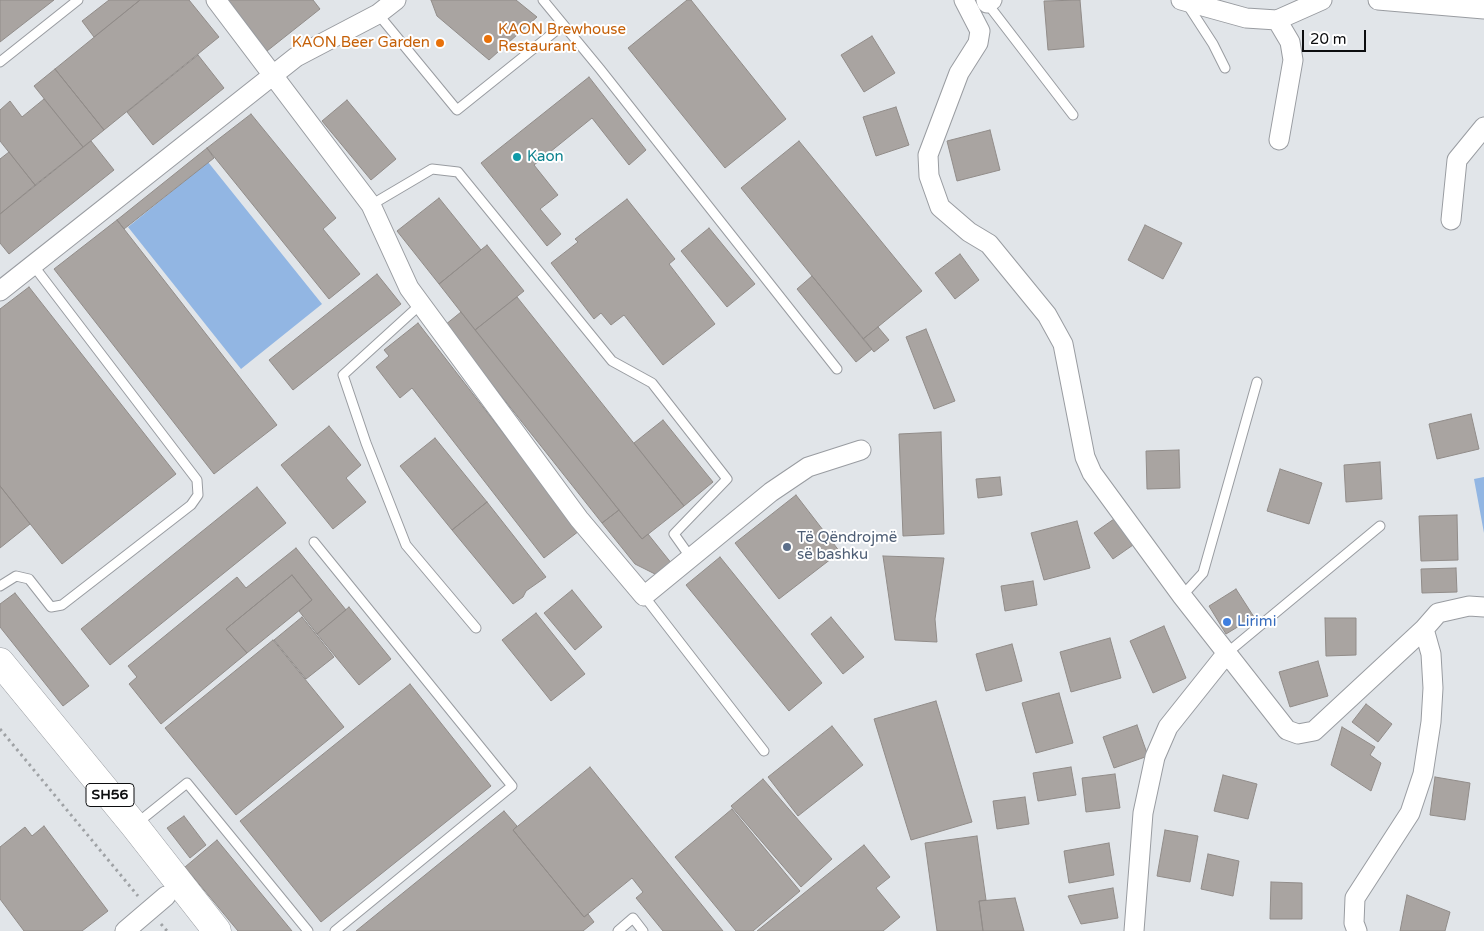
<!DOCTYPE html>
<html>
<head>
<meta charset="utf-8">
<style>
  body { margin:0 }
  #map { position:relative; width:1484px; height:931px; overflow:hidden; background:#e1e5e9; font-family:"Varela Round",sans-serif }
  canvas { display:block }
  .scale { position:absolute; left:1302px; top:30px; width:64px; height:22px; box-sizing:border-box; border:2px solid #0c0d0f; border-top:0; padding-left:6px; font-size:15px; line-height:18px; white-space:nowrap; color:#0c0d0f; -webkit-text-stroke:4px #fff; paint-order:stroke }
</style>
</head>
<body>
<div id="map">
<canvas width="1484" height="931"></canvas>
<div class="scale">20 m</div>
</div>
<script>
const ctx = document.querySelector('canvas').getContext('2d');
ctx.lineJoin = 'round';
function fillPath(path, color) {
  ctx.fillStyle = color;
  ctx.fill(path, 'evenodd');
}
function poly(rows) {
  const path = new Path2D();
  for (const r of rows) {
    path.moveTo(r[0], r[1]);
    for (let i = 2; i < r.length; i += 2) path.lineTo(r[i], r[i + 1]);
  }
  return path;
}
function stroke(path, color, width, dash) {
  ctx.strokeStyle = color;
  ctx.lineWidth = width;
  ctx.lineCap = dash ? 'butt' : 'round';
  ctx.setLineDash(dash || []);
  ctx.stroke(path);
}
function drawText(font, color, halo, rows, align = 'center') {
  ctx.font = font + ' "Varela Round",sans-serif';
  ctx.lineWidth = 4;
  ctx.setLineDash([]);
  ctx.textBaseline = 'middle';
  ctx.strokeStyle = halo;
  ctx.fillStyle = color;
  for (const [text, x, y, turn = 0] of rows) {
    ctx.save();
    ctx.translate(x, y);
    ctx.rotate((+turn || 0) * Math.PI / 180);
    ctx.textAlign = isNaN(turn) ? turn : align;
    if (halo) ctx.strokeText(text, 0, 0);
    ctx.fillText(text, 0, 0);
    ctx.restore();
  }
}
const green = poly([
  [208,162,322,304,241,369,128,227],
  [1484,477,1484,533,1474,479]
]);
const building = poly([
  [0,0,54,0,0,42,0,0],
  [109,0,140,0,94,37,82,21,109,0],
  [140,0,189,0,219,37,104,130,55,69,140,0],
  [228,0,313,0,320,9,267,51,228,0],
  [431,0,516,0,537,17,489,60,437,16,431,0],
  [687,0,691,0,786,119,725,168,628,48,687,0],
  [1080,0,1084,47,1048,50,1044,1,1080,0],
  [872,36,895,73,864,92,841,55,872,36],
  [198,55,224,88,153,145,127,112,198,55],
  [55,69,104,130,83,147,34,86,55,69],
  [589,77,646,150,629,165,592,118,534,165,558,195,540,209,561,234,547,246,481,163,589,77],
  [44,99,83,147,35,185,0,141,0,110,10,101,22,117,44,99],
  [347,100,396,159,371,180,322,121,347,100],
  [896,107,909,145,876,156,863,117,896,107],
  [251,114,336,218,323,229,360,274,329,299,207,148,251,114],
  [990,130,1000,170,957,181,947,141,990,130],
  [91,141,114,170,9,254,0,243,0,214,91,141],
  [799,141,922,291,863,339,741,188,799,141],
  [207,148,214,158,124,229,117,220,207,148],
  [9,152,35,185,0,214,0,159,9,152],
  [439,198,481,250,439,284,397,231,439,198],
  [627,199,675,259,669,264,715,324,663,365,624,315,611,325,601,313,594,319,551,263,578,242,575,239,627,199],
  [117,220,277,425,214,474,54,269,117,220],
  [1145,225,1182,243,1163,279,1128,260,1145,225],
  [709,228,755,284,727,307,681,251,709,228],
  [487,245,524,291,475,330,439,284,487,245],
  [960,254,979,280,955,299,935,273,960,254],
  [377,274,401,304,293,390,269,360,377,274],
  [812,276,872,349,856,362,797,289,812,276],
  [29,287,176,474,62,564,0,486,0,309,29,287],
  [517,297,684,506,642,539,475,330,517,297],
  [461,312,619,510,602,523,445,325,461,312],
  [418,323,579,531,544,558,412,388,400,398,376,367,389,356,384,350,418,323],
  [878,327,889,340,874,352,863,339,878,327],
  [926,329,955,401,934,409,906,337,926,329],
  [1471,414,1479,449,1437,459,1429,424,1471,414],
  [663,420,713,482,684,506,634,443,663,420],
  [329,426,361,465,346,478,366,502,333,529,281,465,329,426],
  [941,432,944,534,903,536,899,434,941,432],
  [435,438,487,502,452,530,400,466,435,438],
  [1179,450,1180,488,1147,489,1146,451,1179,450],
  [1380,462,1382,499,1346,502,1344,465,1380,462],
  [1280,469,1322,483,1309,524,1267,511,1280,469],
  [1000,477,1002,495,978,498,976,479,1000,477],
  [0,486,30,524,0,548,0,486],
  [257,487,286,523,110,665,81,629,257,487],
  [796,495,840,552,779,599,735,543,796,495],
  [487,502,546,577,526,591,523,597,513,604,452,530,487,502],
  [619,510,642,539,648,534,672,564,657,575,635,564,602,523,619,510],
  [1457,515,1458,560,1421,561,1419,516,1457,515],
  [1114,519,1133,545,1113,559,1094,533,1114,519],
  [1077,521,1090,568,1044,580,1031,533,1077,521],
  [296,548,346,610,317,634,299,611,312,600,292,575,226,629,247,653,161,724,129,684,137,677,128,666,237,577,246,588,296,548],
  [883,556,944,558,935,619,937,642,895,640,883,556],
  [720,557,822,683,789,711,686,585,720,557],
  [1456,568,1457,592,1422,593,1421,569,1456,568],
  [292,575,312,600,247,653,226,629,292,575],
  [1033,581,1037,605,1005,611,1001,586,1033,581],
  [1236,589,1254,617,1226,634,1209,606,1236,589],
  [572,590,602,627,575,650,544,613,572,590],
  [15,593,89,686,63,706,0,627,0,604,15,593],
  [349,607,391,659,359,685,317,634,349,607],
  [536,613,585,674,551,701,502,640,536,613],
  [302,617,334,657,306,679,274,640,302,617],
  [831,617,864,657,843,674,811,634,831,617],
  [1325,618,1356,618,1356,655,1326,656,1325,618],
  [1164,626,1186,678,1153,693,1130,641,1164,626],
  [1110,638,1121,678,1071,692,1060,652,1110,638],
  [273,640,344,727,236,815,165,728,273,640],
  [1012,644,1022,681,986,691,976,654,1012,644],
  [1318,661,1328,696,1290,707,1279,672,1318,661],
  [410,684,491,786,321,922,240,821,410,684],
  [1059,693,1073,743,1036,753,1022,703,1059,693],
  [936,701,972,822,911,840,874,719,936,701],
  [1366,704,1392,724,1378,742,1352,722,1366,704],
  [1137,725,1148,756,1114,768,1103,737,1137,725],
  [832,726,863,765,798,816,768,777,832,726],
  [1342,727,1375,747,1370,755,1381,763,1371,791,1331,765,1342,727],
  [590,767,723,931,663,931,636,898,643,892,632,878,584,917,513,830,590,767],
  [1071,767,1076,795,1038,801,1033,773,1071,767],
  [1115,774,1120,808,1086,812,1082,778,1115,774],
  [1223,775,1257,784,1248,819,1214,811,1223,775],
  [1435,777,1470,783,1465,820,1430,815,1435,777],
  [763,779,832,859,801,887,731,806,763,779],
  [1025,797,1029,824,997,829,993,801,1025,797],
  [732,809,800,891,753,931,736,931,675,857,732,809],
  [504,811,517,826,513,830,584,917,588,914,594,922,583,931,356,931,504,811],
  [184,816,206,845,190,858,167,828,184,816],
  [44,826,108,911,82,931,24,931,0,899,0,847,25,827,32,836,44,826],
  [1165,830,1198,836,1190,882,1157,876,1165,830],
  [977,836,986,900,979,901,983,931,937,931,925,843,977,836],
  [217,840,292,931,238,931,185,867,217,840],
  [1109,843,1114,875,1069,883,1064,851,1109,843],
  [864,845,890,877,876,888,900,917,883,931,757,931,864,845],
  [1208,854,1239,861,1233,896,1201,889,1208,854],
  [1271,882,1302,883,1302,919,1270,919,1271,882],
  [1113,888,1118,918,1081,924,1068,896,1113,888],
  [1407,895,1450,912,1445,931,1400,931,1407,895],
  [1015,898,1024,931,983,931,979,901,1015,898]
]);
const path = poly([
  [0,729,138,896],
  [161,924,167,931]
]);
const lane = poly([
  [543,0,600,69,837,369],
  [987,3,1073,115],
  [1187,4,1213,44,1225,68],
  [378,14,457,110,563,25],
  [0,62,78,0],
  [371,205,432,169,458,172,612,361,652,383,727,479,674,534,691,558],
  [421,304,343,375,366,443,406,545,476,628],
  [314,542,512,786,335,931],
  [0,586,16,576,29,579,51,607,62,605,191,505,198,495,197,480,33,265],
  [644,596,764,751],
  [1182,596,1203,573,1257,382],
  [1227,653,1380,526],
  [136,824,187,783,308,931],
  [618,931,633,918,643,931]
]);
const street = poly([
  [216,0,371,205,409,288,579,519,644,596,771,492,808,467,861,450],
  [964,0,980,31,978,43,959,73,928,155,929,176,940,207,969,232,989,244,1047,315,1063,344,1085,457,1092,473,1182,596,1287,730,1298,734,1314,731,1424,629,1438,613,1469,606,1484,607],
  [986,0,987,3,992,0],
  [1181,0,1246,18,1277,20,1322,0],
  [1378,0,1484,9],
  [1277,20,1290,42,1293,60,1279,140],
  [1451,220,1457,160,1484,127],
  [0,291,296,57,378,14,396,0],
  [125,931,166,896],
  [1134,931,1143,813,1155,757,1168,727,1227,653],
  [1357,931,1354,923,1355,898,1410,813,1423,774,1431,722,1433,688,1431,654,1424,629]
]);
const primary = poly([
  [0,662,134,825,217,931]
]);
const markers = [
  [488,39,5,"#e8710a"],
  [440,43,5,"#e8710a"],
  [517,157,5,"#0f9aa8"],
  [787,547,5,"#5c6f8a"],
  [1227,622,5,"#3f7fe0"]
];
const shields = [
  [110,795,48]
];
const shieldNames = [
  ["SH56",110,795]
];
const foodNames = [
  ["KAON Brewhouse",498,30],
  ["Restaurant",498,47],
  ["KAON Beer Garden",430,43,"right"]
];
const cultureNames = [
  ["Kaon",527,157]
];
const serviceNames = [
  ["Të Qëndrojmë",797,538],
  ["së bashku",797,555]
];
const shopNames = [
  ["Lirimi",1237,622]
];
fillPath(green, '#92b6e3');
fillPath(building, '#a9a4a1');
stroke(building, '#918c89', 1);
stroke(lane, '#999ca1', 11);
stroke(street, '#999ca1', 21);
stroke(primary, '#999ca1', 29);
stroke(path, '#9fa2a5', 3, [2.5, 4]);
stroke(lane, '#fff', 9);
stroke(street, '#fff', 19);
stroke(primary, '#fff', 28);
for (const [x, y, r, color] of markers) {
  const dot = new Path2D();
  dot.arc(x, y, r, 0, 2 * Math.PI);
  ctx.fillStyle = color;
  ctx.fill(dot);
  stroke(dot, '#fff', 2);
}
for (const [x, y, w] of shields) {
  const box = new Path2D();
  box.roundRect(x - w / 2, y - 11.5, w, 23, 4);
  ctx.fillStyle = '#fff';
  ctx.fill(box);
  stroke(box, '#0c0d0f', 1);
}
drawText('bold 14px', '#0c0d0f', null, shieldNames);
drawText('15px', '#c56008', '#fff', foodNames, 'left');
drawText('15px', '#0d838f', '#fff', cultureNames, 'left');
drawText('15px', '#4e5e75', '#fff', serviceNames, 'left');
drawText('15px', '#366cbe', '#fff', shopNames, 'left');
</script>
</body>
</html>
